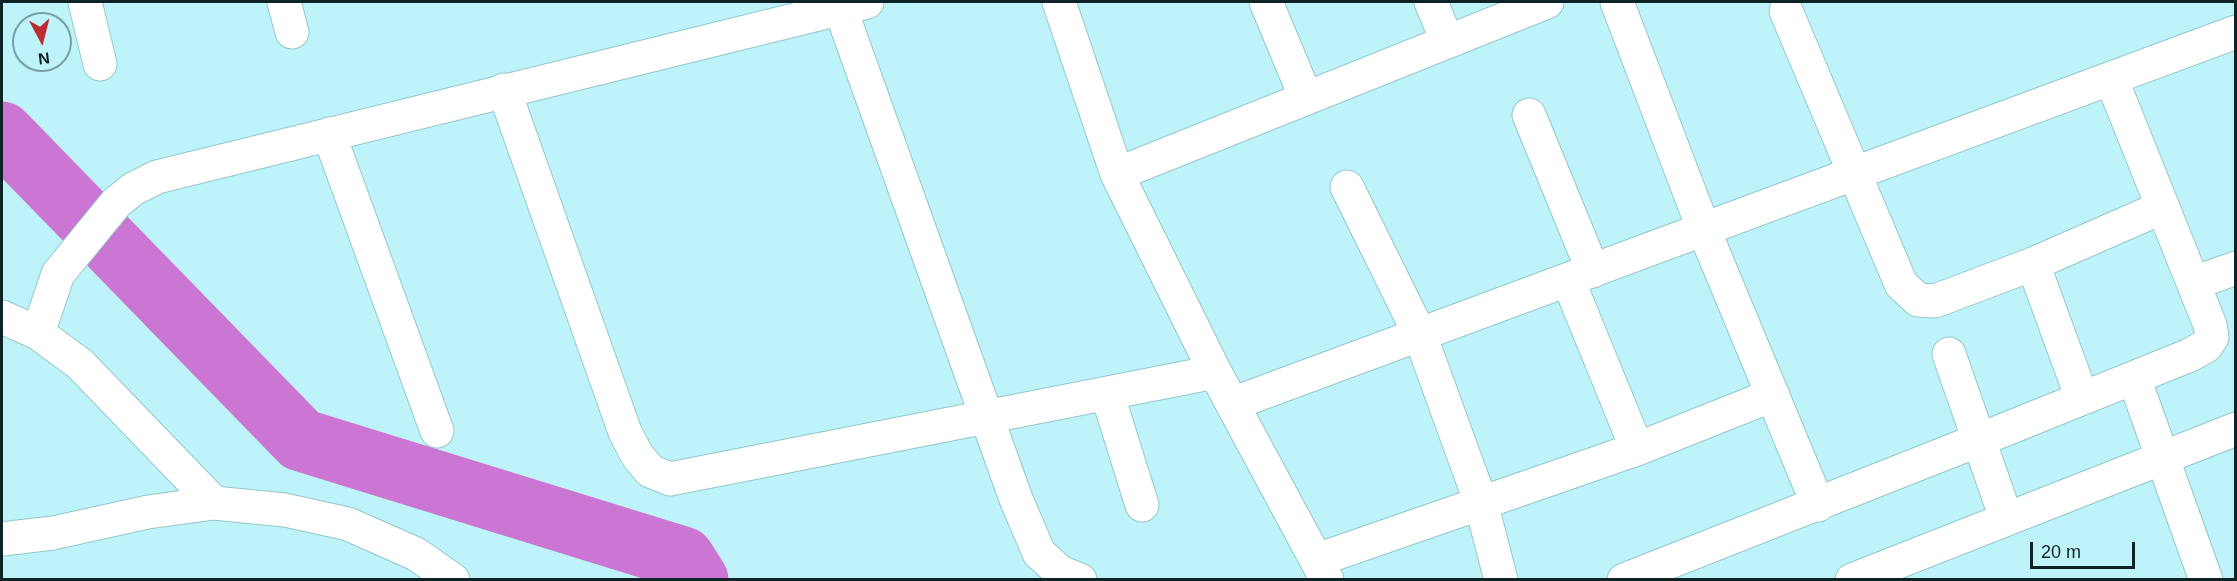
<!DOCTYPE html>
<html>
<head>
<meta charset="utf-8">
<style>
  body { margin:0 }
  #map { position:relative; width:2237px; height:581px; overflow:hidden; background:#bef3f9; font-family:Helvetica,sans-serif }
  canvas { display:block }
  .frame { position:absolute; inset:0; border:3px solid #0e2325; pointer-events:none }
  .north { position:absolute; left:12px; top:12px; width:60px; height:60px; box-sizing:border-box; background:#bef3f9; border:2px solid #78a0a4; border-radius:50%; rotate:173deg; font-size:16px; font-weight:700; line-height:24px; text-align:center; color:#0e2325 }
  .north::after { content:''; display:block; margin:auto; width:21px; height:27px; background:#bc2c31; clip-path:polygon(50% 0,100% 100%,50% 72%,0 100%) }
  .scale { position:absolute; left:2030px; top:542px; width:105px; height:27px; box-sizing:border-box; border:3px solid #0e2325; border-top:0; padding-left:8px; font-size:18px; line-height:21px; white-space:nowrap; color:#0e2325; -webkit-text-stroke:4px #bef3f9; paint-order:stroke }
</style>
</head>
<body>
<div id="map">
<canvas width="2237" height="581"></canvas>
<div class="frame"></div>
<div class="north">N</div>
<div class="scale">20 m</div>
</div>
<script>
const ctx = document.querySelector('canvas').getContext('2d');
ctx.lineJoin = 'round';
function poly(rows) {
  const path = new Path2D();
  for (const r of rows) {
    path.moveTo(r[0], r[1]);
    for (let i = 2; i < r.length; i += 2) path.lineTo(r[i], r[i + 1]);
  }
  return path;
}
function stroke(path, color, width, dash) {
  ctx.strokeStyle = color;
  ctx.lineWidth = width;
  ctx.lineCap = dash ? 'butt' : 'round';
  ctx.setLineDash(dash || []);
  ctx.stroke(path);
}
const river = poly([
  [2,133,301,440,683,558,697,580]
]);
const minor = poly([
  [85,2,100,64],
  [284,2,292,32],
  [838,2,1016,499,1039,553,1060,572,1080,580],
  [1059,2,1117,174,1215,372,1327,580],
  [1266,2,1306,98],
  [1431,2,1447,41],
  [1617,2,1704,230,1818,505],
  [1786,11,1901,284,1918,300,1935,301,2033,264,2163,207],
  [504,90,625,432,637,455,650,471,670,479,1215,372],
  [1529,115,1593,271],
  [329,134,437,431],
  [1117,174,1547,2],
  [1347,187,1420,335,1481,503,1501,580],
  [2033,264,2082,398],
  [1568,280,1637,449],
  [2194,283,2236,268],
  [2,317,38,333,80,364,214,503],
  [38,333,58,274,116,203,133,189,157,177,867,2],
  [1949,354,2006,518],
  [2134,378,2206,580],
  [1107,393,1142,505],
  [1232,404,2236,32],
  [2,539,53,533,148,512,214,503,285,510,348,524,416,554,453,580],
  [1317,560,1637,449,1773,395],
  [1624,580,1979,440,2190,355,2206,346,2212,337,2210,325,2111,78],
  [1852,580,2236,429]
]);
stroke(river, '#cb76d2', 63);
stroke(minor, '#93c7cd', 35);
stroke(minor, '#fff', 33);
</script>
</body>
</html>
